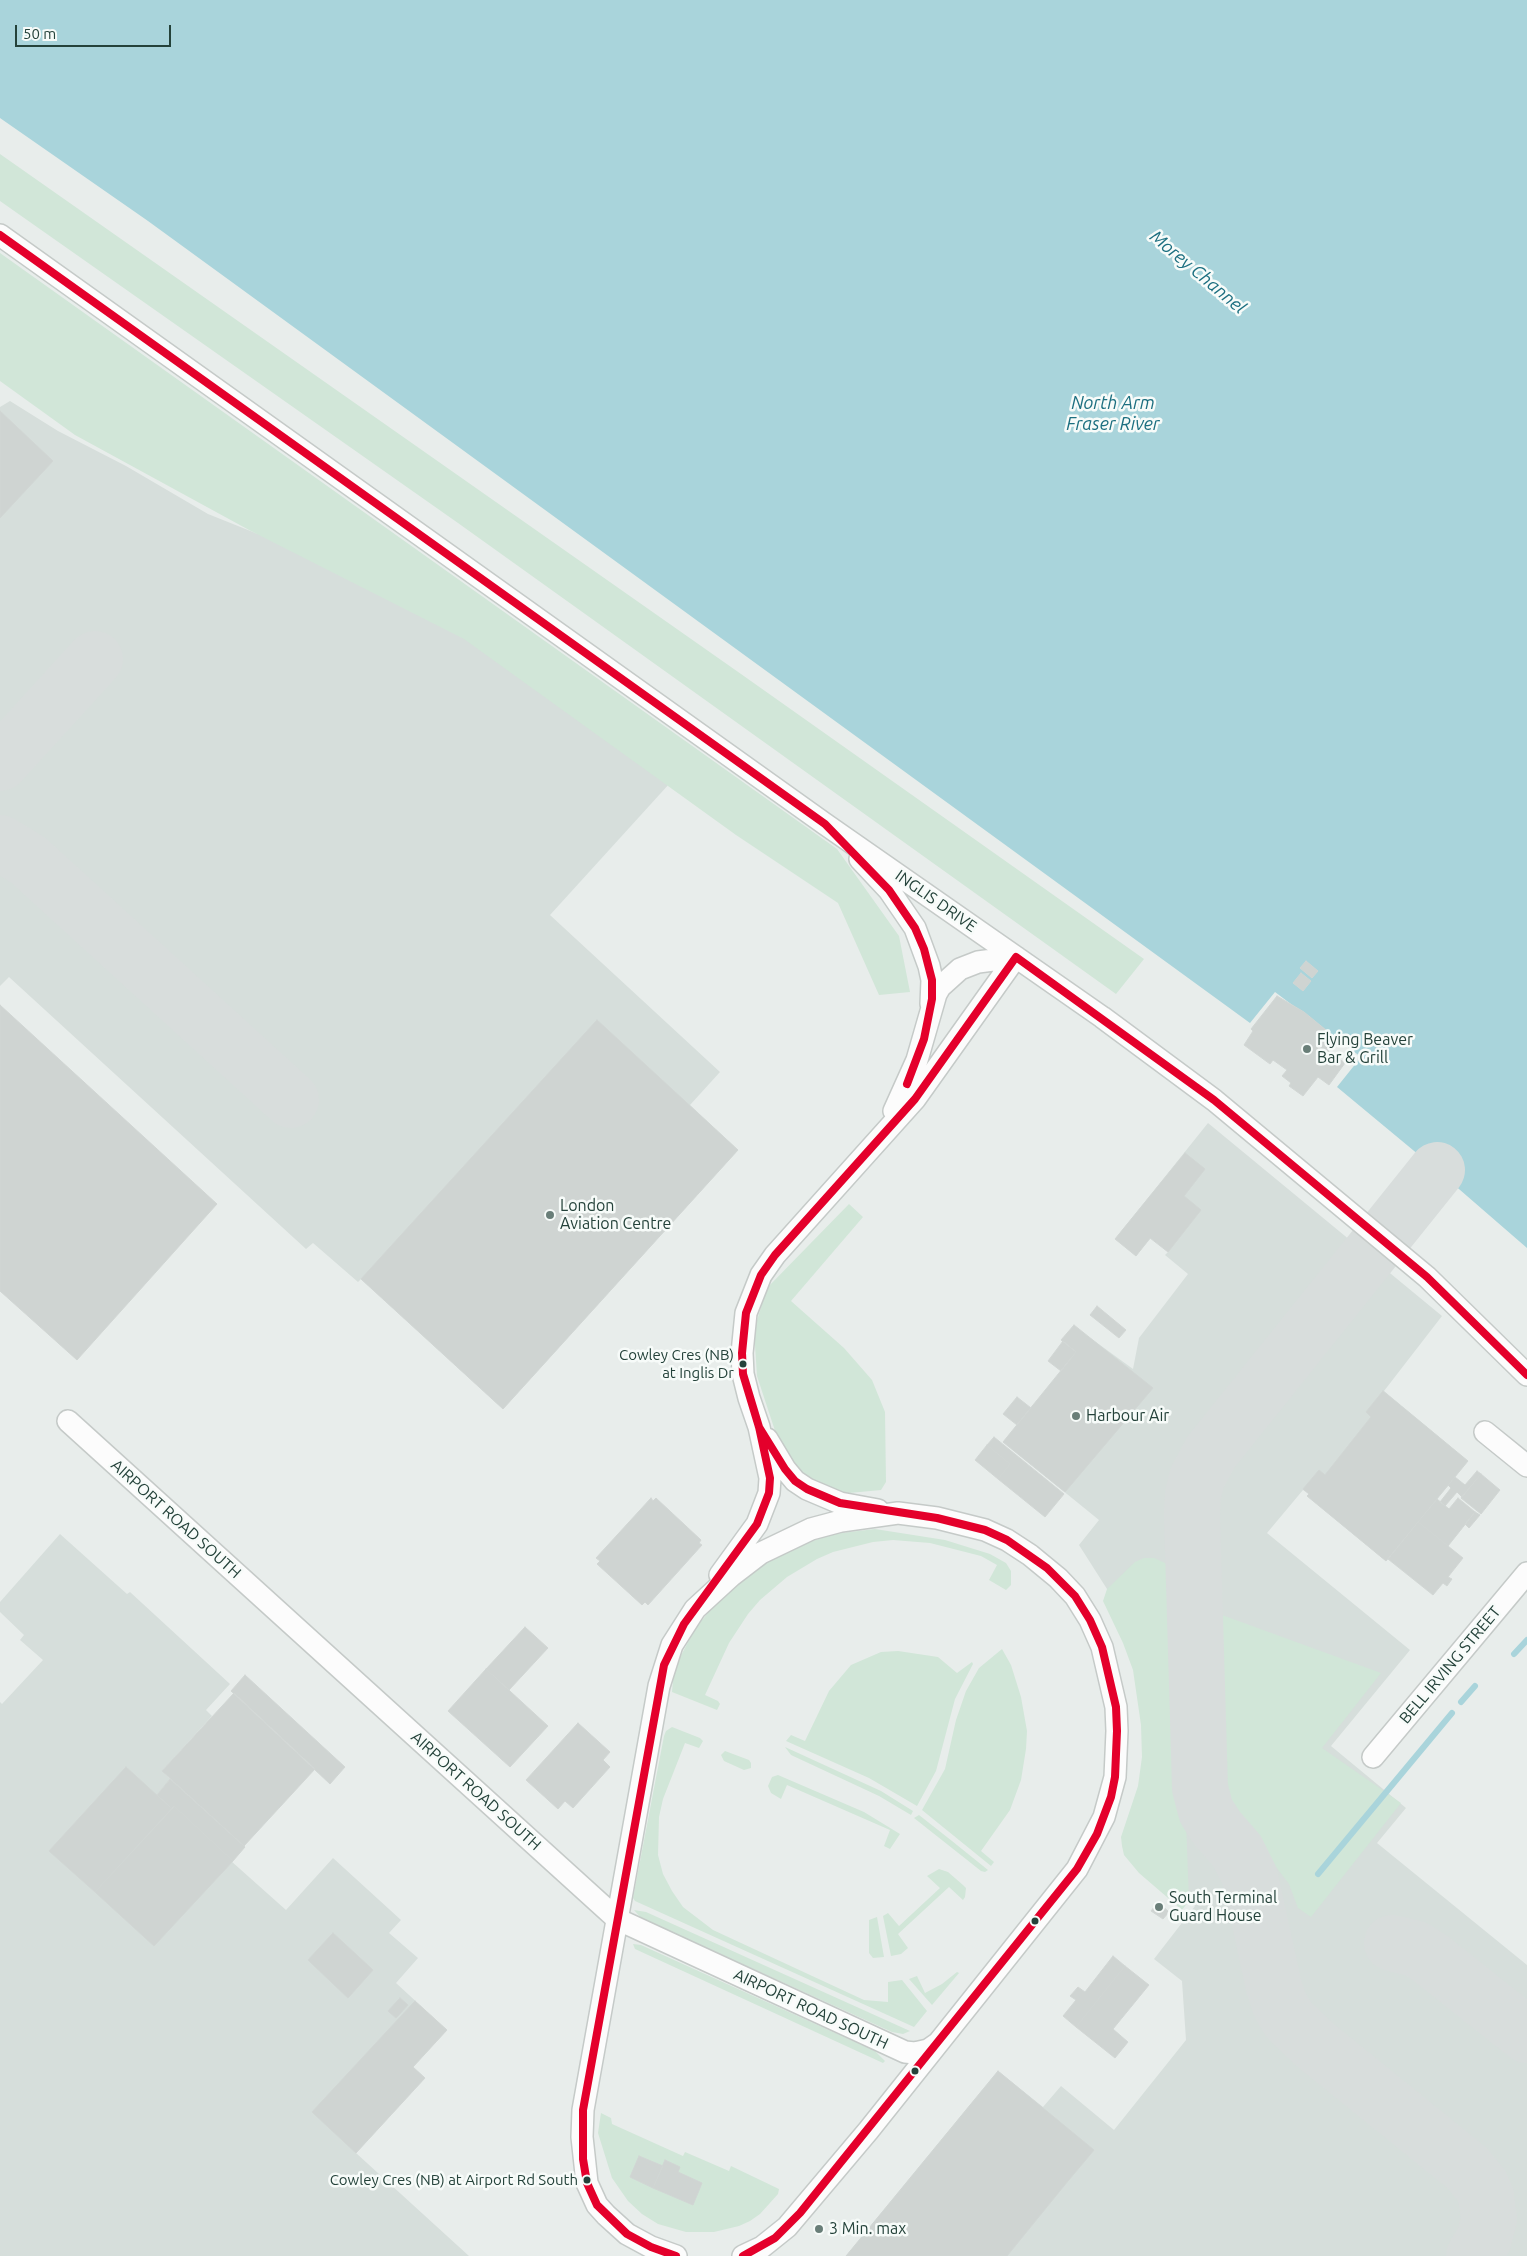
<!DOCTYPE html>
<html>
<head>
<meta charset="utf-8">
<style>
  body { margin:0 }
  #map { position:relative; width:1527px; height:2256px; overflow:hidden; background:#e8edeb; font-family:Ubuntu,sans-serif }
  canvas { display:block }
  .scale { position:absolute; left:15px; top:25px; width:156px; height:22px; box-sizing:border-box; border:2px solid #24423a; border-top:0; padding-left:6px; font-size:15px; line-height:18px; white-space:nowrap; color:#24423a; -webkit-text-stroke:4px #f7fbf9; paint-order:stroke }
</style>
</head>
<body>
<div id="map">
<canvas width="1527" height="2256"></canvas>
<div class="scale">50 m</div>
</div>
<script>
const ctx = document.querySelector('canvas').getContext('2d');
ctx.lineJoin = 'round';
function fillPath(path, color) {
  ctx.fillStyle = color;
  ctx.fill(path, 'evenodd');
}
function poly(rows) {
  const path = new Path2D();
  for (const r of rows) {
    path.moveTo(r[0], r[1]);
    for (let i = 2; i < r.length; i += 2) path.lineTo(r[i], r[i + 1]);
  }
  return path;
}
function stroke(path, color, width, dash) {
  ctx.strokeStyle = color;
  ctx.lineWidth = width;
  ctx.lineCap = dash ? 'butt' : 'round';
  ctx.setLineDash(dash || []);
  ctx.stroke(path);
}
function drawText(font, color, halo, rows, align = 'center') {
  ctx.font = font + ' Ubuntu,sans-serif';
  ctx.lineWidth = 5;
  ctx.setLineDash([]);
  ctx.textBaseline = 'middle';
  ctx.strokeStyle = halo;
  ctx.fillStyle = color;
  for (const [text, x, y, turn = 0] of rows) {
    ctx.save();
    ctx.translate(x, y);
    ctx.rotate((+turn || 0) * Math.PI / 180);
    ctx.textAlign = isNaN(turn) ? turn : align;
    if (halo) ctx.strokeText(text, 0, 0);
    ctx.fillText(text, 0, 0);
    ctx.restore();
  }
}
const built = poly([
  [10,401,58,431,126,466,208,514,368,578,451,620,670,783,550,915,720,1072,690,1105,738,1150,503,1409,361,1279,358,1282,313,1243,306,1249,9,977,0,986,0,407],
  [1208,1123,1442,1316,1384,1391,1468,1461,1386,1561,1307,1496,1309,1494,1303,1490,1267,1533,1410,1650,1331,1746,1406,1808,1377,1843,1527,1965,1527,2256,846,2256,998,2071,1043,2107,1061,2086,1114,2130,1186,2040,1182,1981,1154,1959,1195,1906,1134,1852,1148,1728,1122,1620,1107,1589,1079,1545,1099,1520,1003,1442,1089,1337,1133,1369,1139,1338,1188,1274,1165,1255,1168,1252,1151,1238,1136,1256,1115,1239],
  [60,1534,127,1594,130,1592,230,1684,206,1710,212,1716,162,1771,170,1779,157,1795,286,1910,333,1858,401,1920,389,1933,418,1958,396,1983,447,2030,413,2067,425,2078,356,2153,469,2256,0,2256,0,1702,2,1704,43,1660,20,1640,24,1635,0,1612,0,1602]
]);
const green = poly([
  [0,154,741,674,1144,959,1116,994,458,523,0,201],
  [0,253,837,849,899,936,910,992,879,995,838,903,736,835,464,639,249,530,75,435,0,381],
  [849,1204,863,1217,791,1301,844,1348,872,1380,885,1412,886,1482,881,1490,849,1493,837,1492,804,1478,781,1449,757,1376,754,1330,767,1288],
  [875,1529,945,1540,990,1554,1006,1563,1011,1571,1011,1585,1006,1590,989,1580,997,1565,981,1556,930,1543,893,1540,873,1542,833,1552,817,1559,787,1577,760,1600,748,1614,729,1643,705,1695,718,1701,720,1704,717,1710,672,1692,673,1680,677,1663,695,1629,718,1600,735,1586,772,1559,795,1547,833,1534],
  [1144,1558,1154,1558,1169,1565,1174,1570,1177,1581,1189,1901,1182,1910,1139,1873,1124,1855,1122,1846,1121,1837,1138,1786,1142,1757,1141,1725,1133,1670,1123,1643,1103,1601,1107,1589,1135,1562],
  [1211,1611,1381,1673,1322,1748,1401,1803,1311,1917,1298,1908,1289,1884,1270,1859,1209,1798],
  [1002,1649,1011,1665,1021,1697,1027,1731,1026,1749,1021,1780,1010,1810,981,1851,994,1862,991,1866,922,1810,945,1769,956,1720,966,1691,979,1668],
  [898,1651,938,1657,957,1673,972,1662,973,1664,955,1699,936,1771,917,1806,869,1778,786,1741,791,1735,805,1741,829,1691,851,1665,881,1652],
  [672,1727,700,1738,703,1741,699,1748,685,1743,663,1799,659,1817,658,1855,663,1874,672,1891,683,1907,713,1930,864,2000,888,2002,888,1982,902,1980,927,2011,914,2027,635,1901,633,1898,664,1736,666,1731],
  [785,1747,881,1791,913,1811,911,1815,879,1796,791,1755],
  [725,1751,749,1760,751,1763,751,1768,744,1770,724,1761,721,1755],
  [778,1775,864,1812,900,1834,890,1849,884,1846,890,1830,787,1785,781,1799,771,1793,768,1786,772,1777],
  [919,1815,952,1841,988,1870,985,1872,981,1871,914,1818],
  [939,1869,948,1872,963,1885,966,1888,965,1897,963,1900,949,1887,898,1934,908,1948,901,1954,891,1956,883,1916,888,1913,899,1926,940,1888,927,1876],
  [634,1910,646,1912,910,2031,903,2034,892,2032,641,1918],
  [877,1917,884,1957,873,1958,869,1953,869,1920],
  [633,1944,641,1945,875,2051,885,2061,883,2063,635,1949],
  [957,1972,959,1973,932,2005,909,1979,917,1976,925,1993,942,1984],
  [601,2113,611,2118,612,2124,683,2156,685,2152,729,2171,731,2166,779,2189,778,2194,760,2214,750,2221,739,2226,714,2232,686,2232,658,2224,642,2214,628,2201,612,2178,598,2133]
]);
const water = poly([
  [0,0,1527,0,1527,1248,1437,1170,1337,1087,1361,1057,1275,992,1250,1023,148,221,0,118]
]);
const stream = poly([
  [1514,1654,1527,1640],
  [1461,1702,1475,1686],
  [1318,1874,1452,1713]
]);
const taxiway = poly([
  [0,763,95,659],
  [0,843,28,860,291,1100],
  [1437,1170,1211,1452,1197,1478,1193,1495,1192,1515,1200,1788,1206,1811,1217,1828,1237,1851,1250,1877,1274,1987,1280,2005,1289,2020,1314,2044,1467,2168,1481,2185,1486,2196,1489,2219,1484,2239,1474,2256],
  [1392,1943,1416,1949,1430,1958,1527,2035]
]);
const building = poly([
  [0,411,53,461,0,518,0,411],
  [1306,961,1318,971,1312,978,1300,968,1306,961],
  [1301,973,1311,981,1303,991,1293,983,1301,973],
  [1277,996,1304,1012,1337,1039,1328,1051,1345,1063,1329,1085,1318,1077,1303,1096,1289,1086,1291,1083,1282,1076,1287,1070,1273,1060,1270,1064,1244,1045,1253,1031,1251,1029,1277,996],
  [0,1005,217,1204,77,1360,0,1291,0,1005],
  [597,1020,738,1150,503,1409,361,1279,597,1020],
  [1185,1153,1205,1169,1184,1196,1201,1210,1168,1252,1150,1238,1136,1256,1115,1239,1185,1153],
  [1097,1306,1126,1330,1119,1338,1090,1315,1097,1306],
  [1074,1325,1153,1388,1065,1492,1003,1442,1076,1352,1061,1340,1074,1325],
  [1063,1341,1076,1352,1061,1371,1048,1361,1063,1341],
  [1383,1391,1468,1461,1386,1561,1307,1496,1309,1494,1303,1489,1319,1470,1325,1475,1371,1417,1366,1412,1383,1391],
  [1017,1397,1031,1408,1017,1425,1003,1414,1017,1397],
  [994,1437,1064,1494,1045,1517,998,1479,1010,1464,987,1445,994,1437],
  [987,1445,1010,1464,998,1479,975,1460,987,1445],
  [1477,1471,1481,1474,1462,1497,1457,1492,1445,1506,1440,1502,1451,1488,1448,1485,1455,1477,1465,1485,1477,1471],
  [1481,1474,1500,1490,1481,1514,1461,1498,1481,1474],
  [651,1498,653,1501,656,1498,701,1540,699,1543,702,1545,648,1605,645,1602,642,1605,597,1564,600,1561,596,1558,651,1498],
  [1458,1498,1475,1512,1448,1546,1418,1522,1437,1499,1449,1509,1458,1498],
  [1475,1512,1480,1515,1469,1528,1465,1524,1475,1512],
  [1418,1522,1463,1558,1448,1577,1452,1579,1447,1586,1443,1583,1433,1595,1388,1559,1418,1522],
  [525,1627,548,1648,509,1690,486,1669,525,1627],
  [486,1669,548,1726,510,1767,448,1711,486,1669],
  [245,1675,345,1767,330,1784,231,1691,245,1675],
  [234,1693,315,1769,244,1846,162,1771,234,1693],
  [578,1723,610,1752,603,1760,610,1767,573,1808,565,1801,558,1809,526,1780,578,1723],
  [126,1767,172,1809,95,1892,49,1851,126,1767],
  [170,1779,245,1847,233,1861,174,1806,172,1809,157,1795,170,1779],
  [174,1806,233,1861,154,1946,95,1892,174,1806],
  [1158,1902,1169,1912,1163,1919,1151,1911,1158,1902],
  [333,1933,373,1970,348,1998,308,1960,333,1933],
  [1113,1956,1125,1966,1076,2027,1063,2016,1076,2000,1070,1996,1078,1987,1085,1992,1113,1956],
  [1125,1966,1149,1985,1113,2029,1128,2042,1115,2058,1076,2027,1125,1966],
  [400,1998,408,2005,396,2018,388,2011,400,1998],
  [415,2001,447,2030,413,2067,425,2078,356,2153,312,2112,415,2001],
  [998,2071,1094,2150,1068,2181,1007,2256,846,2256,998,2071],
  [639,2156,663,2166,653,2188,630,2177,639,2156],
  [665,2160,680,2167,678,2172,702,2183,693,2205,653,2188,665,2160]
]);
const minor = poly([
  [0,235,825,824,1102,1017,1214,1100,1427,1277,1527,1375],
  [860,859,889,890,915,928,929,966,932,980,931,1004],
  [894,1111,917,1060,936,994,940,987,960,969,978,962,1016,957],
  [68,1421,617,1919,905,2052,915,2053,928,2050,938,2043],
  [1485,1432,1527,1466],
  [767,1439,785,1469,795,1481,807,1489,840,1503,878,1510],
  [720,1575,757,1524,769,1493,770,1478,759,1427,749,1398,743,1374,742,1353,746,1313,761,1275,775,1255,915,1099,1016,957],
  [1373,1757,1527,1573],
  [676,2256,651,2247,627,2234,606,2215,597,2205,587,2183,582,2137,583,2110,659,1686,672,1645,695,1609,731,1576,761,1553,811,1529,841,1521,898,1513,937,1518,985,1530,1007,1540,1030,1555,1058,1578,1075,1596,1090,1620,1102,1647,1116,1707,1117,1731,1115,1777,1104,1817,1077,1869,868,2131,787,2227,762,2247,743,2256]
]);
const bus1 = poly([
  [0,235,825,824,889,890,915,928,924,949,932,980,932,999,924,1039,907,1084],
  [676,2256,651,2247,627,2234,597,2205,587,2183,583,2159,583,2110,664,1665,684,1624,757,1524,769,1493,770,1478,759,1427,743,1374,742,1353,746,1313,761,1275,775,1255,915,1099,1016,957,1214,1100,1427,1277,1527,1375],
  [743,2256,775,2238,800,2213,1077,1869,1097,1834,1111,1797,1115,1777,1117,1731,1116,1707,1102,1647,1090,1620,1075,1596,1047,1568,1007,1540,985,1530,937,1518,840,1503,807,1489,795,1481,785,1469,759,1427]
]);
const markers = [
  [1307,1049,5,"#697e78"],
  [550,1215,5,"#697e78"],
  [743,1364,4.5,"#24423a"],
  [1076,1416,5,"#697e78"],
  [1159,1907,5,"#697e78"],
  [1035,1921,4.5,"#24423a"],
  [915,2071,4.5,"#24423a"],
  [587,2180,4.5,"#24423a"],
  [819,2229,5,"#697e78"]
];
const busNames = [
  ["Cowley Cres (NB)",734,1355],
  ["at Inglis Dr",734,1373],
  ["Cowley Cres (NB) at Airport Rd South",578,2180]
];
const streetNames = [
  ["INGLIS DRIVE",936,901,35],
  ["AIRPORT ROAD SOUTH",176,1519,42],
  ["BELL IRVING STREET",1450,1665,-50],
  ["AIRPORT ROAD SOUTH",476,1791,42],
  ["AIRPORT ROAD SOUTH",811,2009,25]
];
const poiNames = [
  ["Flying Beaver",1317,1040],
  ["Bar & Grill",1317,1058],
  ["London",560,1206],
  ["Aviation Centre",560,1224],
  ["Harbour Air",1086,1416],
  ["South Terminal",1169,1898],
  ["Guard House",1169,1916],
  ["3 Min. max",829,2229]
];
const waterNames = [
  ["Morey Channel",1198,272,40],
  ["North Arm",1113,403],
  ["Fraser River",1113,424]
];
fillPath(built, '#d6dedb');
fillPath(green, '#d1e6d8');
fillPath(water, '#a9d4db');
stroke(stream, '#a9d4db', 6);
stroke(taxiway, '#d8dddc', 56);
fillPath(building, '#cfd4d2');
stroke(building, '#d1d6d4', 1);
stroke(minor, '#c5cac8', 24);
stroke(minor, '#fcfcfc', 21);
stroke(bus1, '#e4002b', 8);
for (const [x, y, r, color] of markers) {
  const dot = new Path2D();
  dot.arc(x, y, r, 0, 2 * Math.PI);
  ctx.fillStyle = color;
  ctx.fill(dot);
  stroke(dot, '#f7fbf9', 2);
}
drawText('15px', '#24423a', '#f7fbf9', busNames, 'right');
drawText('16px', '#24423a', '#f7fbf9', streetNames);
drawText('16px', '#24423a', '#f7fbf9', poiNames, 'left');
drawText('italic 18px', '#1c6f80', '#f7fbf9', waterNames);
</script>
</body>
</html>
